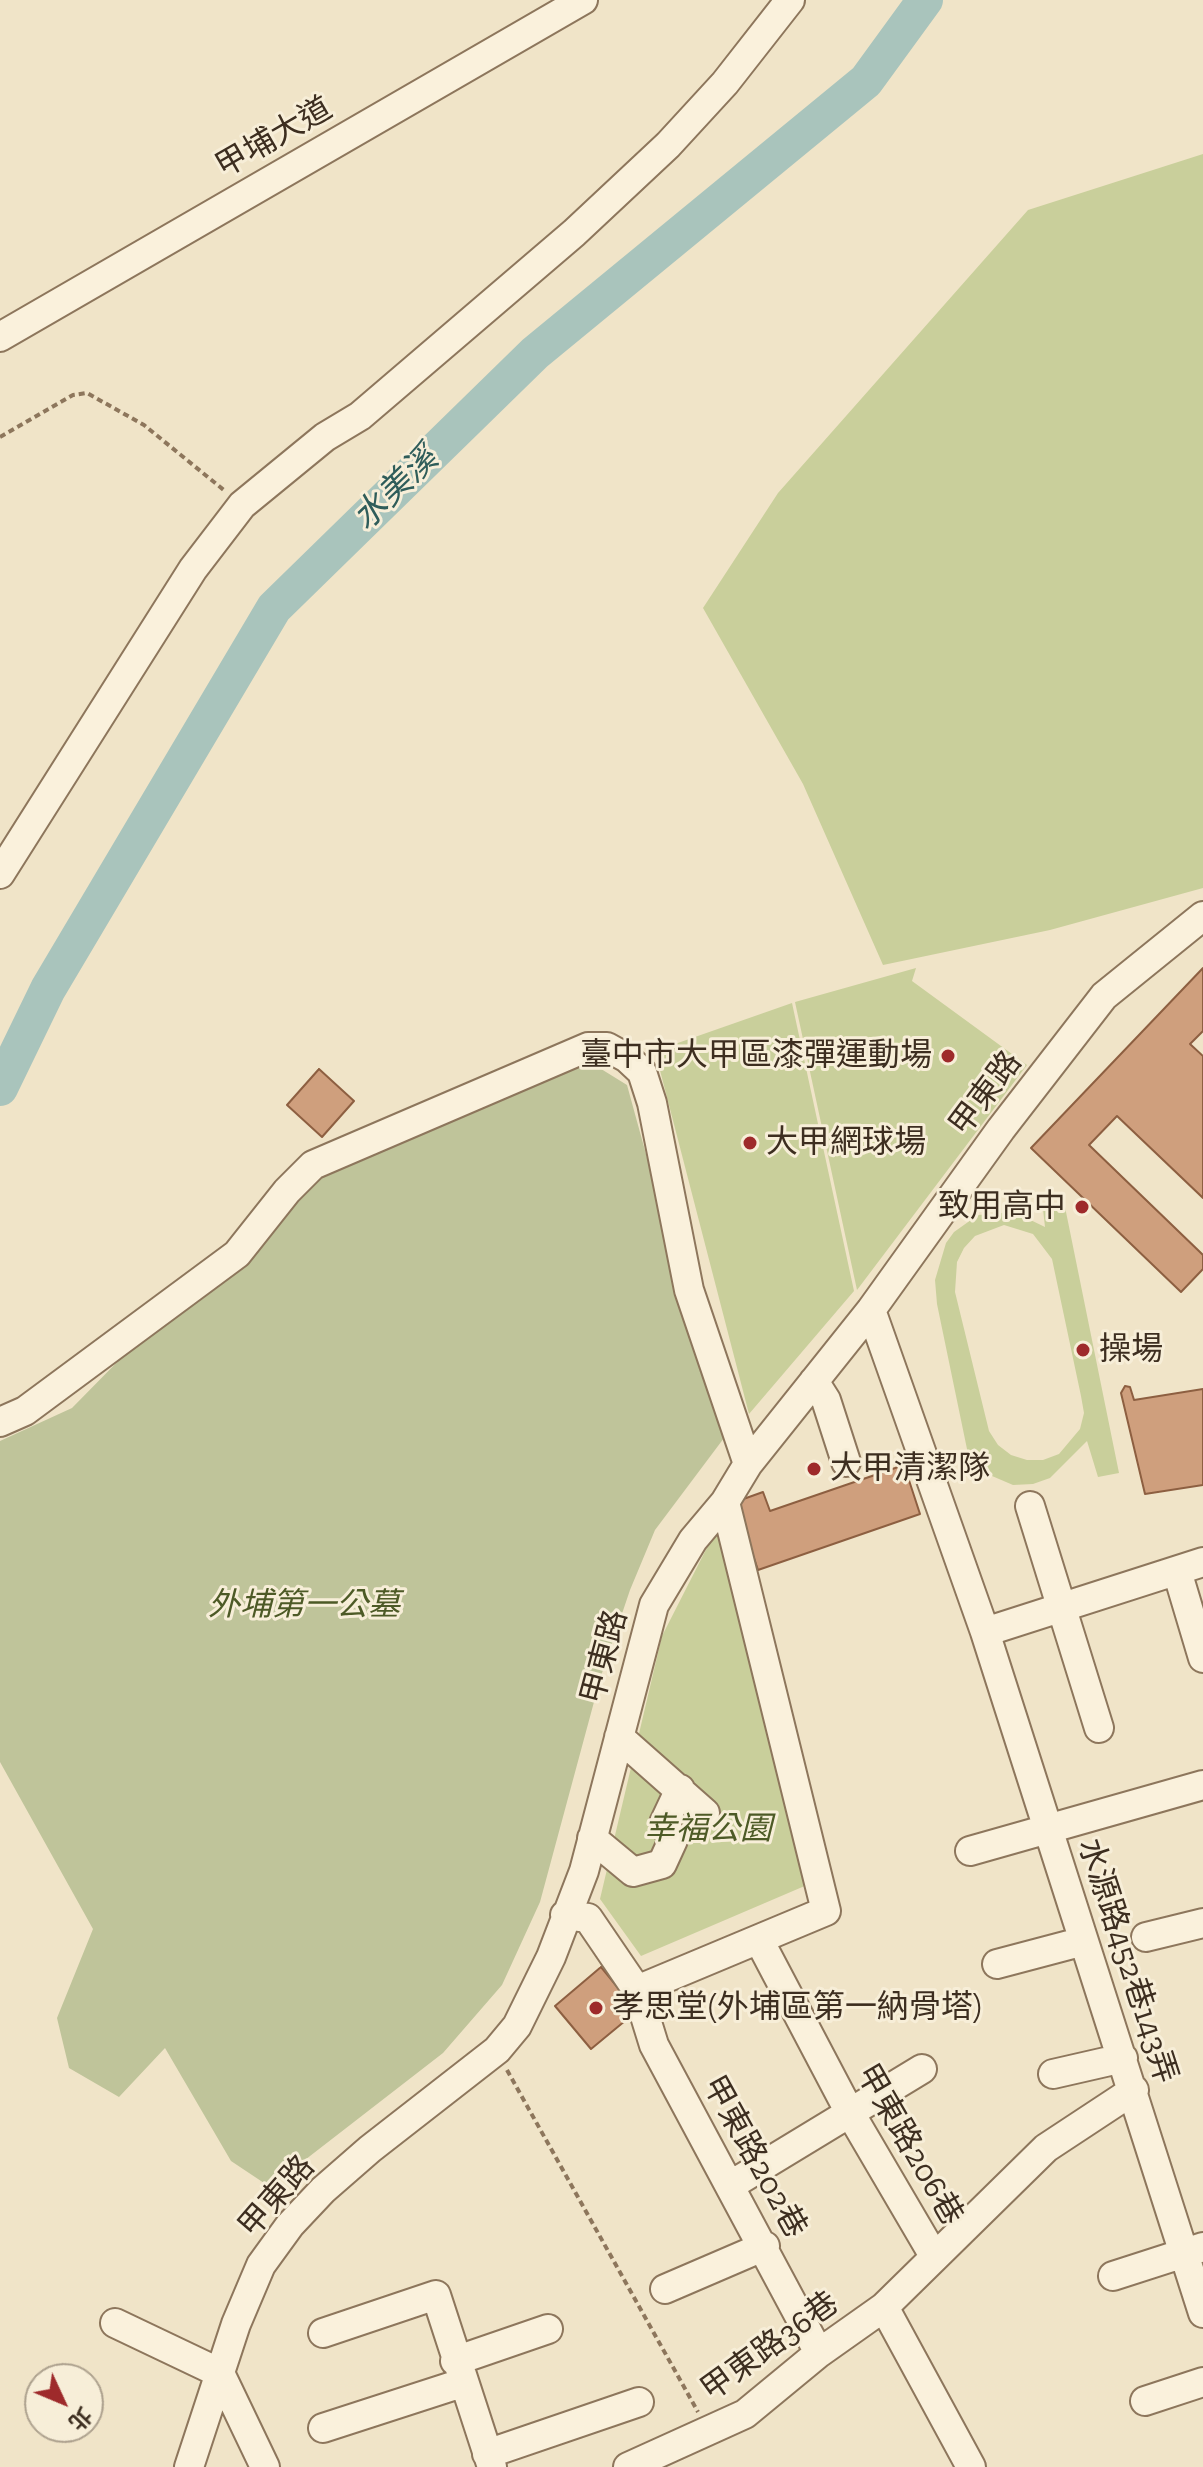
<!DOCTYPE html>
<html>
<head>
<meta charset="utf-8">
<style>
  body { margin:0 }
  #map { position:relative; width:1203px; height:2467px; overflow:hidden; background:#f0e4c8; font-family:"Zilla Slab","Noto Sans TC",serif }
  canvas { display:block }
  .north { position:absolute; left:24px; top:2363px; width:80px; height:80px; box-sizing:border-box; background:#f7eed8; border:2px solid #ada18e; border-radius:50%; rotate:134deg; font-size:22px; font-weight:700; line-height:32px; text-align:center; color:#3d2e20 }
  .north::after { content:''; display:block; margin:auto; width:28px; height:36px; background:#9e2a2b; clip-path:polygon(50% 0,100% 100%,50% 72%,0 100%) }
</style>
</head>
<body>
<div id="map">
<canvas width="1203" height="2467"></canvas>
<div class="north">北</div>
</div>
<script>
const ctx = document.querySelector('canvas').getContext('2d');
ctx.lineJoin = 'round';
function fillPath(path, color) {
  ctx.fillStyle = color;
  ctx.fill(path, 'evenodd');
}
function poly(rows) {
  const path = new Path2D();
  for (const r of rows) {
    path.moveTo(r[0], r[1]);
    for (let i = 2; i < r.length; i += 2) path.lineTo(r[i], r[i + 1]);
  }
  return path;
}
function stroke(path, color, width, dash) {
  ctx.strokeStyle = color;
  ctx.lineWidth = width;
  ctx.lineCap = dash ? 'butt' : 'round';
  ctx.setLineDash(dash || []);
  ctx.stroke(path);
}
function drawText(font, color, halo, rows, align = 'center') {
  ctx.font = font + ' "Zilla Slab","Noto Sans TC",serif';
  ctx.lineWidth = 6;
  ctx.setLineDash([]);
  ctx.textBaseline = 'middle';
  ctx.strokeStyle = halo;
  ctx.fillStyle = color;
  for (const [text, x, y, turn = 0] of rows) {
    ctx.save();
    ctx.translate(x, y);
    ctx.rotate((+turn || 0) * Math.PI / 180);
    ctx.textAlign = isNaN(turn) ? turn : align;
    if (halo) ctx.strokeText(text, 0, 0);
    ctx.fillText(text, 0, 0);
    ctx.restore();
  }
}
const green = poly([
  [1203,154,1203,888,1050,930,883,965,803,784,703,608,778,493,1028,210],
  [916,968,912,981,1027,1065,857,1290,795,1002],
  [792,1003,854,1291,749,1414,655,1051],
  [1065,1207,1119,1473,1098,1477,1087,1441,1050,1478,1033,1484,1013,1485,985,1473,967,1449,937,1304,935,1280,946,1243,954,1232,978,1215,1014,1212,1045,1227,1043,1209],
  [1004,1225,1033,1234,1052,1259,1081,1396,1084,1413,1080,1429,1059,1454,1043,1460,1027,1460,1011,1455,998,1445,989,1431,955,1292,957,1262,964,1248,975,1236],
  [719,1524,814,1882,641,1956,600,1899,662,1636]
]);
const cemetery = poly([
  [585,1059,627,1085,724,1438,655,1530,630,1590,601,1676,540,1902,502,1985,443,2053,270,2187,231,2161,165,2048,119,2097,69,2068,57,2018,93,1929,0,1762,0,1441,72,1408,299,1177]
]);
const river = poly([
  [0,1088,48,989,274,608,535,353,866,81,925,0]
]);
const building = poly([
  [1203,968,1203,1031,1190,1044,1203,1056,1203,1198,1117,1116,1089,1145,1203,1255,1203,1269,1181,1292,1031,1148,1203,968],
  [319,1069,354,1101,322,1137,287,1105,319,1069],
  [1125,1386,1130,1387,1134,1400,1203,1389,1203,1485,1145,1494,1121,1393,1125,1386],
  [904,1465,920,1514,758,1570,735,1502,763,1492,770,1511,904,1465],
  [601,1967,637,2011,591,2049,555,2006,601,1967]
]);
const path = poly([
  [0,437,73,395,87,393,144,425,225,491],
  [507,2070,698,2412]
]);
const minor = poly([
  [0,337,583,0],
  [0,874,193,569,242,505,325,437,360,416,574,233,668,145,725,83,790,0],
  [871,1310,985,1632,1203,2313],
  [814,1381,826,1400,846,1462],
  [0,1422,25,1411,237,1254,287,1191,313,1165,588,1047,607,1047,627,1058,642,1072,652,1103,689,1290,748,1464],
  [1030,1506,1099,1728],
  [1177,1571,1203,1658],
  [985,1632,1203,1562],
  [619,1737,705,1813],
  [592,1838,633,1872,662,1864,673,1840,664,1823,680,1789],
  [970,1851,1203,1785],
  [565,1915,588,1918,637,1990,826,1911,725,1502],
  [1146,1937,1203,1923],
  [759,1940,849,2111,934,2256],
  [997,1964,1084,1941],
  [637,1990,654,2045,819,2353],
  [1053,2074,1123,2058],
  [731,2185,922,2069],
  [1113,2276,1203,2247],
  [665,2289,765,2246],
  [884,2307,971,2467],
  [115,2323,220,2373,265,2467],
  [323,2333,436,2295,492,2467],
  [455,2361,548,2329],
  [1145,2401,1203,2382],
  [323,2428,462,2383],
  [487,2454,639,2402],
  [189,2467,236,2324,261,2265,290,2225,323,2190,370,2149,497,2050,517,2026,551,1957,584,1871,654,1605,693,1540,725,1502,748,1464,871,1310,1001,1129,1104,996,1203,916],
  [628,2467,745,2414,819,2353,884,2307,1046,2148,1134,2090]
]);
const markers = [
  [948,1056,8,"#9e2a2b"],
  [750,1143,8,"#9e2a2b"],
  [1082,1207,8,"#9e2a2b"],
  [1083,1350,8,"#9e2a2b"],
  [814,1469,8,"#9e2a2b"],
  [596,2008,8,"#9e2a2b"]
];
const streetNames = [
  ["甲埔大道",274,138,-30],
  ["甲東路",986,1094,-53],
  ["甲東路",605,1657,-75],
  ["水源路452巷143弄",1127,1961,72],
  ["甲東路206巷",909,2145,60],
  ["甲東路202巷",754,2157,61],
  ["甲東路",277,2197,-49],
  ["甲東路36巷",770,2347,-36]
];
const poiNames = [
  ["臺中市大甲區漆彈運動場",932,1056,"right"],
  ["大甲網球場",766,1143],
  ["致用高中",1066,1207,"right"],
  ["操場",1099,1350],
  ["大甲清潔隊",830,1469],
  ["孝思堂(外埔區第一納骨塔)",612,2008]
];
const parkNames = [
  ["外埔第一公墓",304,1606],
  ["幸福公園",708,1830]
];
const waterNames = [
  ["水美溪",396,489,-44]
];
fillPath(green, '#c9cf9b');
fillPath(cemetery, '#bfc49a');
stroke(river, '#a9c4bc', 36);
fillPath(building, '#cf9f7d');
stroke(building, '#8d5f41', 2);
stroke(minor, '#8d765c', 32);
stroke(path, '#8d765c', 4, [6, 4]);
stroke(minor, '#faf1dc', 28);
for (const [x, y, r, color] of markers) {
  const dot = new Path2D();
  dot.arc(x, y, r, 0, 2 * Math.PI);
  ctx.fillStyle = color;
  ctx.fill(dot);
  stroke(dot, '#f7eed8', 3);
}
drawText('32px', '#3d2e20', '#f7eed8', streetNames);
drawText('32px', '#3d2e20', '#f7eed8', poiNames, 'left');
drawText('italic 32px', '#4d5a26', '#f7eed8', parkNames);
drawText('italic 34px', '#2f5d5a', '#f7eed8', waterNames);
</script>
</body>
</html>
